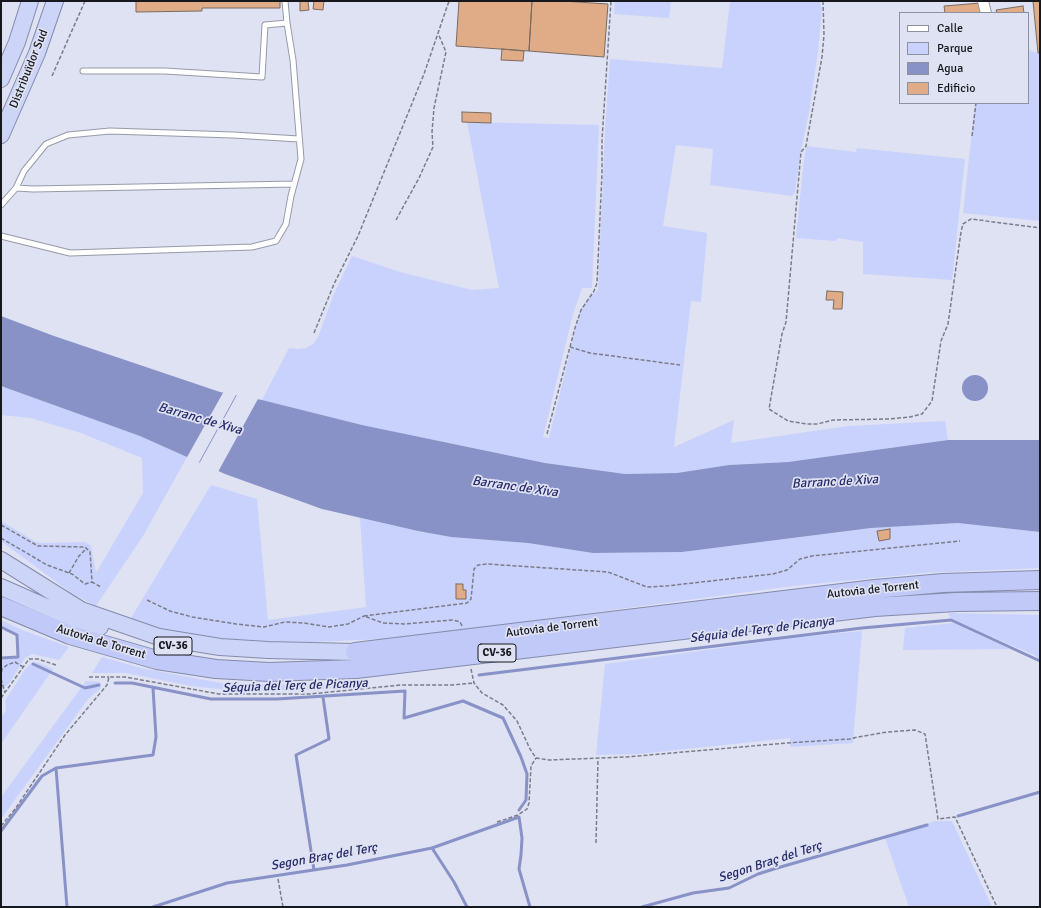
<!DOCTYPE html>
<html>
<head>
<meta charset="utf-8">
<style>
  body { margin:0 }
  #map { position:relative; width:1041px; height:908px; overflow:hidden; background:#dee2f3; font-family:Signika,sans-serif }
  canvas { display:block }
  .frame { position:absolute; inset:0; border:2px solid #16181e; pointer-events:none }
  .legend { position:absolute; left:899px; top:12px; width:130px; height:92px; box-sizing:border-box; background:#dee2f3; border:1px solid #8e919e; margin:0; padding:5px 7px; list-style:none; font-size:12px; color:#16181e }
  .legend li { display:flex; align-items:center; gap:8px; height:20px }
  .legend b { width:20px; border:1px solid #8e919e }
</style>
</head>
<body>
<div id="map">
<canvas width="1041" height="908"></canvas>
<div class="frame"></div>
<ul class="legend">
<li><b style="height:5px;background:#fff"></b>Calle</li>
<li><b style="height:11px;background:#c9d2fc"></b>Parque</li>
<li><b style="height:11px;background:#8892c7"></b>Agua</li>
<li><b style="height:11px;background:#e0ac88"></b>Edificio</li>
</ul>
</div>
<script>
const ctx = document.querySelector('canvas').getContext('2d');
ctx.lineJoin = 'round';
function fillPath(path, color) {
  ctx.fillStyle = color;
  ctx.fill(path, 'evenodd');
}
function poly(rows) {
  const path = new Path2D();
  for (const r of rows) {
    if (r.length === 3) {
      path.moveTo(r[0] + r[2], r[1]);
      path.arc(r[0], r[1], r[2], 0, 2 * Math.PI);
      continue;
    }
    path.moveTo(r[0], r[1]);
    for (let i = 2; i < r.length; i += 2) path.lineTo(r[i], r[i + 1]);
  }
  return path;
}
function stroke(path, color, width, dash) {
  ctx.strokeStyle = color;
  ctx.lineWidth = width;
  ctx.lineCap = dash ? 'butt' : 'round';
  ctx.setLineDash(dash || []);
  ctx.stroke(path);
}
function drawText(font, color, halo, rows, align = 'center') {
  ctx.font = font + ' Signika,sans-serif';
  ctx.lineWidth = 3.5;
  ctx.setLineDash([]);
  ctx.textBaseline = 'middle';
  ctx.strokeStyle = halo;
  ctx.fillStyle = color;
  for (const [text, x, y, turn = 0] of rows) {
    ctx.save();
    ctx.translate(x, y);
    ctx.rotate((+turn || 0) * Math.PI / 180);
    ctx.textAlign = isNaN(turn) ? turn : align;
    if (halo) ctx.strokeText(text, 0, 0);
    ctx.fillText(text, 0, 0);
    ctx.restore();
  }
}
const green = poly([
  [615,1,671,1,669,18,614,14],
  [730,1,820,1,822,9,818,52,809,112,800,156,795,192,792,196,710,185,713,149,676,145,663,226,707,233,701,302,691,301,674,447,734,420,731,443,848,426,945,421,948,440,788,462,729,465,677,473,625,474,545,463,362,425,262,400,289,348,297,349,306,348,313,344,318,337,333,296,352,256,400,272,472,290,499,288,467,122,599,125,592,288,582,288,573,314,543,437,549,438,579,315,581,308,590,296,598,290,605,130,610,59,722,68],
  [1028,50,1040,54,1040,221,963,213,975,103,1028,103],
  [806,146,856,152,857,148,965,159,952,280,863,274,863,242,838,238,835,241,796,238,803,168],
  [1,386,141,436,187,457,143,536,96,606,74,595,1,541,1,521,36,542,45,543,85,542,91,546,96,573,143,493,142,458,81,433,31,418,1,415],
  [211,485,257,499,268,620,366,607,360,518,418,531,451,537,528,543,593,553,682,552,871,528,958,523,1040,532,1040,568,925,573,793,586,485,627,384,639,312,642,260,641,214,638,159,629,131,618],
  [948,613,1040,615,1040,660,1034,655,951,619],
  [1,620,22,630,69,647,59,660,32,654,25,658,10,682,1,692,1,660,18,657,17,635,1,627],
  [953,623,1010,649,903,650,905,628],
  [862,631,853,743,790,747,790,738,639,754,596,755,605,664,792,638],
  [102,657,141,668,226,684,358,685,325,689,239,691,191,686,126,673,92,673],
  [33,662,39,663,53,669,1,744,1,717,6,711,5,701,26,668],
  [86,681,100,682,101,688,88,699,1,819,1,797],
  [935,821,952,821,992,907,909,907,885,838]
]);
const water = poly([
  [1,316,54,336,220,392,262,400,362,425,545,463,625,474,677,473,729,465,788,462,948,440,1040,440,1040,532,958,523,871,528,682,552,593,553,528,543,451,537,418,531,322,509,225,474,140,436,1,386],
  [975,388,13]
]);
const pier = poly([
  [224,391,237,393,198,464,186,459],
  [238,393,259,397,218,472,199,464]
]);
const stream = poly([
  [1,627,17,635,18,657,1,658],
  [33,664,85,688,99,685],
  [479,675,862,628,951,620,1040,661],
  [115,683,132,683,211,699,277,699,405,691,404,718,463,701,503,718,521,757,527,774,526,800,519,810],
  [56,768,67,907],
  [958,816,1040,792],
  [519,817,522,838,521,855,519,869,530,907],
  [1,831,42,776,56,768,153,755,156,737,153,688],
  [432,848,519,817],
  [314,870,296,755,329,739,323,697],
  [153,907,227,883,347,865,432,848,454,882,467,907],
  [642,907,693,893,729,888,758,874,777,868,927,825]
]);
const building = poly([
  [136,1,280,1,280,8,202,8,202,11,136,12,136,1],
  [300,1,308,1,309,10,300,11,300,1],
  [314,1,324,1,323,10,313,9,314,1],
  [459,1,532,1,529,51,456,46,459,1],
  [532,1,562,1,608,4,604,57,529,51,532,1],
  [1033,1,1040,1,1040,53,1038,53,1033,1],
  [981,3,983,13,945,13,944,6,981,3],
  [1023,6,1024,13,997,13,996,10,1023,6],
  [502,49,524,51,523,61,501,60,502,49],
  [462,112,491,113,491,123,462,122,462,112],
  [827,291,843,292,842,309,833,309,834,300,826,300,827,291],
  [890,529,890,539,879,541,877,531,890,529],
  [456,584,463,584,463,590,466,590,466,599,456,599,456,584]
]);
const path = poly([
  [823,1,824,35,822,57,806,146,801,152,786,322,782,334,769,409,788,421,807,424,817,424,833,420,889,419,910,417,922,414,932,401,941,341,948,324,961,232,963,224,971,219,1040,228],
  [52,76,85,1],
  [972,136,976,103],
  [396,220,419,178,433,147,432,132,434,108,446,52,438,33],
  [314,333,334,284,358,236,424,74,449,1],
  [570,347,590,353,680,365],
  [547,434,575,328,581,310,594,291,597,283,602,173,602,140,611,1],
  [1,525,38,546,85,547,90,552,92,582,101,587],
  [1,538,47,565,72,574,85,584,92,582],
  [69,573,79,556,86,549],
  [147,600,170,611,192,617,236,624,264,627,285,622,304,623,329,627,348,624,364,616],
  [462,626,460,622,453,620,404,624,383,623,364,616,467,603,471,599,474,569,478,565,487,564,608,572,647,587,666,586,773,574,787,570,800,559,812,556,960,541],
  [471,669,474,683,482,693,503,705,517,721,530,749,536,758,549,760,626,757,787,743,850,739,858,737,887,732,915,730,925,734,938,819,955,817,997,907],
  [89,677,109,677],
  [1,678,2,669,7,665,15,662,23,667],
  [1,679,5,693],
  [1,698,29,659,38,659,56,665],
  [497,822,518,815,527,809,529,803,531,766,536,758],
  [1,826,15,809,65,735,107,685,109,677,125,677,219,694,310,694,401,685,452,685,474,683],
  [596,843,598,758],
  [278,879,283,907]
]);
const service = poly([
  [83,71,165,71,262,77,265,25,287,23],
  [16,188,24,171,46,144,68,135,110,131,233,135,299,139],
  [1,205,16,188,33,189,294,184],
  [1,236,70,253,252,247,276,241,286,224,291,196,301,159,293,60,287,23,285,1]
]);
const minor = poly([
  [983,1,986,13]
]);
const trunk = poly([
  [1,79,17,42,30,1],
  [1,135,37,53,55,1],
  [1,560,81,610,159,637,220,647,268,650,355,652],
  [1,587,78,621,100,627]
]);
const motorway = poly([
  [1,606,70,635,157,660,216,669,269,672,356,669,875,607,956,602,1040,601],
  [355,652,875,589,943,583,1040,580]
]);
const shields = [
  [173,646,38],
  [497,653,38]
];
const shieldNames = [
  ["CV-36",173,646],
  ["CV-36",497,653]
];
const streetNames = [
  ["Distribuïdor Sud",29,69,-68],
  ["Autovia de Torrent",873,590,-6],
  ["Autovia de Torrent",552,628,-7],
  ["Autovia de Torrent",101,642,17]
];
const waterNames = [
  ["Barranc de Xiva",200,419,16],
  ["Barranc de Xiva",835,482,-3],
  ["Barranc de Xiva",515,487,8],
  ["Séquia del Terç de Picanya",762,630,-7],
  ["Séquia del Terç de Picanya",295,686,-2],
  ["Segon Braç del Terç",324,857,-10],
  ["Segon Braç del Terç",770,862,-18]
];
fillPath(green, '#c9d2fc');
fillPath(water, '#8892c7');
fillPath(pier, '#dee2f3');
stroke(stream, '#8892c7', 3);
fillPath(building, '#e0ac88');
stroke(building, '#7a6b61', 1);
stroke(service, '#969aaa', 7);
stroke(minor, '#969aaa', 12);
stroke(trunk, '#848bab', 18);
stroke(motorway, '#848bab', 20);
stroke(path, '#7a7d89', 1.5, [4, 2]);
stroke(service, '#fff', 5);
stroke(minor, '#fff', 10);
stroke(trunk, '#ccd4f8', 16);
stroke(motorway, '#c0c9f7', 18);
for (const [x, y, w] of shields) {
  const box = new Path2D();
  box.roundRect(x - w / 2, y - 9, w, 18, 3);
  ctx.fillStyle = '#dee2f3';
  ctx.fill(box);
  stroke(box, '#16181e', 1);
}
drawText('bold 11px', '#16181e', null, shieldNames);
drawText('12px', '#16181e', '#dee2f3', streetNames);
drawText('italic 13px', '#262a69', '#dee2f3', waterNames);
</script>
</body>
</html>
